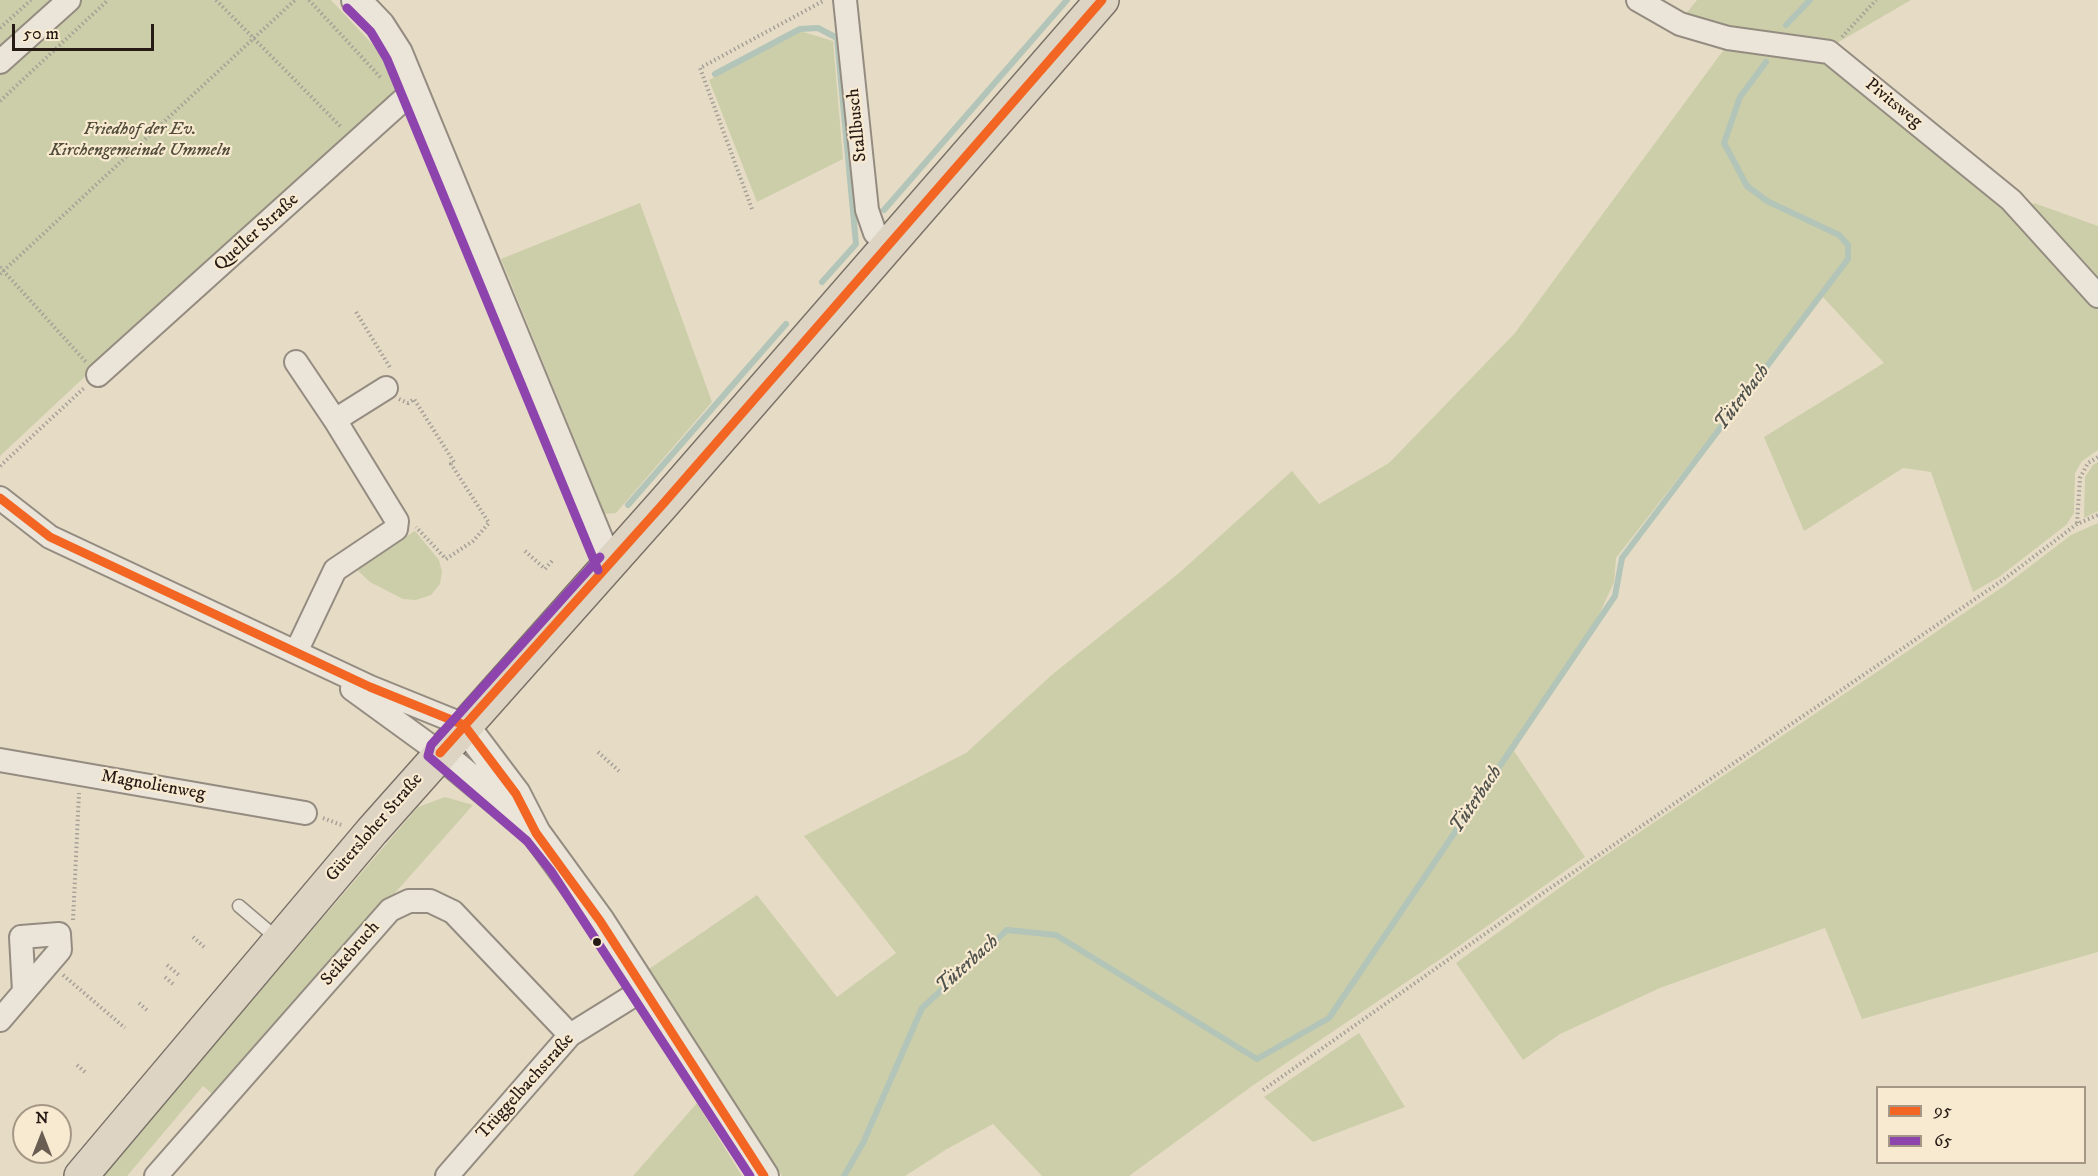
<!DOCTYPE html>
<html>
<head>
<meta charset="utf-8">
<style>
  body { margin:0 }
  #map { position:relative; width:2098px; height:1176px; overflow:hidden; background:#e6dbc5; font-family:"IM FELL DW Pica",serif }
  canvas { display:block }
  .legend { position:absolute; left:1876px; top:1086px; width:210px; height:78px; box-sizing:border-box; background:#f8ead0; border:2px solid #a49786; margin:0; padding:8px 10px; list-style:none; font-size:18px; color:#271b16 }
  .legend li { display:flex; align-items:center; gap:12px; height:30px }
  .legend b { width:30px; border:2px solid #a49786 }
  .north { position:absolute; left:12px; top:1104px; width:60px; height:60px; box-sizing:border-box; background:#f8ead0; border:2px solid #a49786; border-radius:50%; rotate:0deg; font-size:16px; font-weight:700; line-height:24px; text-align:center; color:#271b16 }
  .north::after { content:''; display:block; margin:auto; width:21px; height:27px; background:#6a5e53; clip-path:polygon(50% 0,100% 100%,50% 72%,0 100%) }
  .scale { position:absolute; left:12px; top:24px; width:142px; height:27px; box-sizing:border-box; border:3px solid #271b16; border-top:0; padding-left:8px; font-size:18px; line-height:21px; white-space:nowrap; color:#271b16; -webkit-text-stroke:4px #f8ead0; paint-order:stroke }
</style>
</head>
<body>
<div id="map">
<canvas width="2098" height="1176"></canvas>
<ul class="legend">
<li><b style="height:8px;background:#f26522"></b>95</li>
<li><b style="height:8px;background:#8e44ad"></b>65</li>
</ul>
<div class="north">N</div>
<div class="scale">50 m</div>
</div>
<script>
const ctx = document.querySelector('canvas').getContext('2d');
ctx.lineJoin = 'round';
function fillPath(path, color) {
  ctx.fillStyle = color;
  ctx.fill(path, 'evenodd');
}
function poly(rows) {
  const path = new Path2D();
  for (const r of rows) {
    path.moveTo(r[0], r[1]);
    for (let i = 2; i < r.length; i += 2) path.lineTo(r[i], r[i + 1]);
  }
  return path;
}
function stroke(path, color, width, dash) {
  ctx.strokeStyle = color;
  ctx.lineWidth = width;
  ctx.lineCap = dash ? 'butt' : 'round';
  ctx.setLineDash(dash || []);
  ctx.stroke(path);
}
function drawText(font, color, halo, rows, align = 'center') {
  ctx.font = font + ' "IM FELL DW Pica",serif';
  ctx.lineWidth = 4.5;
  ctx.setLineDash([]);
  ctx.textBaseline = 'middle';
  ctx.strokeStyle = halo;
  ctx.fillStyle = color;
  for (const [text, x, y, turn = 0] of rows) {
    ctx.save();
    ctx.translate(x, y);
    ctx.rotate((+turn || 0) * Math.PI / 180);
    ctx.textAlign = isNaN(turn) ? turn : align;
    if (halo) ctx.strokeText(text, 0, 0);
    ctx.fillText(text, 0, 0);
    ctx.restore();
  }
}
const green = poly([
  [0,0,331,0,389,62,402,93,93,369,0,456],
  [1697,0,1911,0,1837,43,1730,30,1685,15],
  [800,31,833,41,843,159,757,202,709,80],
  [1725,48,1800,57,1824,63,1844,75,1979,183,2098,309,2098,450,2082,461,2075,473,2074,513,2066,525,1999,577,1973,592,1931,472,1903,468,1804,531,1764,437,1884,363,1821,295,1616,558,1614,582,1593,628,1514,751,1585,857,1442,958,1252,1086,1129,1176,1042,1176,993,1124,947,1149,905,1176,782,1176,649,969,757,895,837,997,896,953,804,836,966,753,1054,673,1178,574,1292,471,1319,504,1389,463,1515,333],
  [640,203,712,402,616,513,605,514,501,259],
  [2034,203,2098,226,2098,288,2026,209],
  [2098,462,2098,511,2084,518,2085,477,2093,465],
  [2098,523,2098,952,1862,1019,1825,928,1660,988,1560,1034,1523,1060,1456,963,1591,865,2007,584,2071,535],
  [415,531,439,560,442,572,440,584,431,595,416,600,403,599,370,582,355,568],
  [445,797,473,805,215,1096,203,1086,127,1176,101,1176,418,807],
  [1359,1033,1405,1107,1313,1142,1264,1097],
  [697,1103,742,1176,633,1176]
]);
const stream = poly([
  [1786,25,1810,0],
  [715,74,800,29,818,28,837,38,856,244,822,282],
  [884,210,1067,0],
  [628,505,786,324],
  [844,1176,863,1143,922,1008,1007,930,1056,935,1257,1059,1329,1018,1615,596,1622,558,1848,259,1848,245,1839,235,1767,201,1747,186,1724,143,1740,97,1766,62]
]);
const path = poly([
  [216,0,342,128],
  [309,0,382,79],
  [0,28,31,0],
  [1842,37,1876,0],
  [0,101,108,0],
  [752,209,700,68,825,0],
  [0,267,86,362],
  [0,274,295,0],
  [356,312,391,369],
  [399,399,408,403,414,399,454,462,451,464,489,523,473,541,446,559,416,527],
  [0,466,84,388],
  [2077,523,2080,478,2088,463,2098,457],
  [525,551,545,569,552,561],
  [598,752,619,771],
  [323,818,344,826],
  [73,920,79,793],
  [193,937,204,947],
  [167,965,180,976],
  [63,975,125,1028],
  [165,977,173,984],
  [139,1003,149,1012],
  [77,1065,85,1072],
  [1263,1090,1543,893,2003,580,2077,524,2098,515]
]);
const service = poly([
  [239,906,279,940]
]);
const minor = poly([
  [845,0,867,210,875,233,887,244],
  [1638,0,1680,24,1728,38,1829,52,2011,200,2098,296],
  [0,62,69,0],
  [296,362,335,420,397,521,396,529,335,570,296,652],
  [98,375,413,91],
  [335,420,386,388],
  [0,498,50,537,370,687,464,725],
  [352,689,440,753],
  [0,760,305,813],
  [0,1020,60,950,59,934,21,937,24,992],
  [156,1176,390,910,409,901,430,901,453,912,570,1035],
  [447,1176,570,1035,644,989]
]);
const tertiary = poly([
  [356,0,380,25,398,53,609,565],
  [464,725,516,794,536,833,600,921,764,1176],
  [440,753,523,822]
]);
const primary = poly([
  [81,1176,372,831,663,504,1102,0]
]);
const bus1 = poly([
  [0,498,50,537,370,687,464,725,516,794,536,833,600,921,764,1176],
  [440,753,663,504,1102,0]
]);
const bus2 = poly([
  [347,8,371,32,387,59,598,570],
  [600,557,431,745,428,756,527,841,551,871,750,1176]
]);
const markers = [
  [597,942,5,"#271b16"]
];
const streetNames = [
  ["Pivitsweg",1893,104,39],
  ["Stallbusch",858,125,-96],
  ["Queller Straße",257,233,-42],
  ["Magnolienweg",153,786,10],
  ["Gütersloher Straße",375,828,-49],
  ["Seikebruch",351,954,-49],
  ["Trüggelbachstraße",526,1087,-48]
];
const parkNames = [
  ["Friedhof der Ev.",140,130],
  ["Kirchengemeinde Ummeln",140,151]
];
const waterNames = [
  ["Tüterbach",1743,398,-53],
  ["Tüterbach",1477,800,-56],
  ["Tüterbach",968,965,-42]
];
fillPath(green, '#cccea9');
stroke(stream, '#b2c5b8', 6);
stroke(service, '#948c80', 15);
stroke(minor, '#948c80', 26);
stroke(tertiary, '#948c80', 32);
stroke(primary, '#7a7268', 36);
stroke(path, '#a5a098', 4, [1.5, 3]);
stroke(service, '#eae4d9', 12);
stroke(minor, '#eae4d9', 22);
stroke(tertiary, '#eae4d9', 28);
stroke(primary, '#ded4c4', 33);
stroke(bus1, '#f26522', 9);
stroke(bus2, '#8e44ad', 9);
for (const [x, y, r, color] of markers) {
  const dot = new Path2D();
  dot.arc(x, y, r, 0, 2 * Math.PI);
  ctx.fillStyle = color;
  ctx.fill(dot);
  stroke(dot, '#f8ead0', 2);
}
drawText('18px', '#271b16', '#f8ead0', streetNames);
drawText('italic 18px', '#524d3b', '#f8ead0', parkNames);
drawText('italic 20px', '#50534d', '#f8ead0', waterNames);
</script>
</body>
</html>
